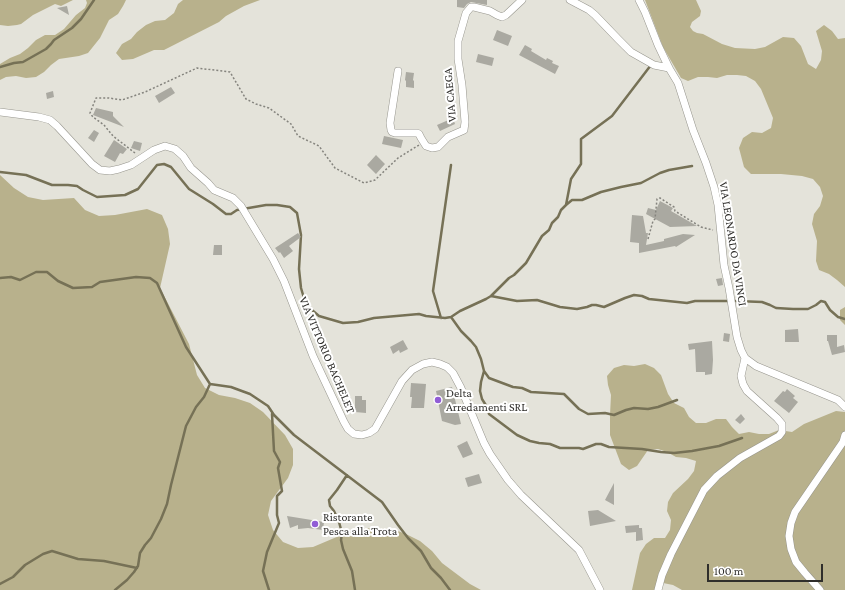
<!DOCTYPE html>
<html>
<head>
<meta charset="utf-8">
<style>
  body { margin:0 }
  #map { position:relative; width:845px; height:590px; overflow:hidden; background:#e4e3da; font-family:"Crimson Pro",serif }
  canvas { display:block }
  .scale { position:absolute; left:707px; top:564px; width:116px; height:18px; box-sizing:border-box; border:2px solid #2f2e2b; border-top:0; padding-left:5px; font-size:12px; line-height:14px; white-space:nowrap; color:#2f2e2b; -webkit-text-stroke:3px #fff; paint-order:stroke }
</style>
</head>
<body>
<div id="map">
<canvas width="845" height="590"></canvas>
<div class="scale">100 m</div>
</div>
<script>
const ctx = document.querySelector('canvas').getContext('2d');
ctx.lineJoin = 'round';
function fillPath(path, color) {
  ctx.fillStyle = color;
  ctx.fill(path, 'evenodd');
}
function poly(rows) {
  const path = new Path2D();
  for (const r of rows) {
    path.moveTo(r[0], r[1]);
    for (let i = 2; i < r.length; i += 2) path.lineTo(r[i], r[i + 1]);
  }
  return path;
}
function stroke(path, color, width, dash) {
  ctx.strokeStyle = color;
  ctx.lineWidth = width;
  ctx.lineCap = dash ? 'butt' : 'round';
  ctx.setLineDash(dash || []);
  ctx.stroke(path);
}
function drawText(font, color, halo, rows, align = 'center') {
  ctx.font = font + ' "Crimson Pro",serif';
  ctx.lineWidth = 4;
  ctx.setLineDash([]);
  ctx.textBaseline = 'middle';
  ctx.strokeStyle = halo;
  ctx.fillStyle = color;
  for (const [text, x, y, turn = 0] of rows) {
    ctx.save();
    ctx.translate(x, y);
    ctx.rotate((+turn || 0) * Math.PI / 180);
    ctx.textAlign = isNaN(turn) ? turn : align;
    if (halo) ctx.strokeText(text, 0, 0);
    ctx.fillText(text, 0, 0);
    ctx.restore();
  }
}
const green = poly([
  [0,0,73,0,61,6,55,4,33,15,21,24,17,25,8,26,0,25],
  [86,0,126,0,123,6,118,14,109,20,100,38,88,53,79,56,59,59,51,65,44,72,36,77,26,78,16,76,6,77,0,80,0,64,10,58,20,54,28,48,36,40,45,35,55,35,64,29,76,15,85,8,87,3],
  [183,0,260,0,244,6,226,16,219,22,164,50,154,50,133,59,122,60,116,53,122,44,131,39,137,32,146,25,155,21,165,20,174,13,178,4],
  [645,0,696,0,701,11,700,16,692,22,690,27,693,31,697,33,703,34,722,44,735,48,755,49,765,47,783,37,794,38,801,46,808,64,816,69,821,60,822,51,816,31,824,25,832,31,838,39,845,38,845,287,837,280,829,274,819,270,816,261,817,241,812,224,814,214,820,206,823,196,820,187,813,179,802,176,781,174,751,174,744,167,739,148,743,138,752,132,762,133,771,128,773,118,761,89,755,81,746,76,737,75,727,75,717,78,708,77,698,77,688,81,681,78,663,47],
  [0,175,14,188,28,197,43,200,74,198,85,210,99,216,115,215,147,209,162,215,168,229,170,244,160,288,189,344,197,375,205,388,219,395,235,398,250,403,263,412,285,435,293,449,293,465,288,478,271,501,268,515,273,530,283,542,298,548,313,547,358,528,390,528,406,534,420,541,432,551,442,563,470,584,481,590,0,590],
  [845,307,845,325,840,320,840,310],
  [645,364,654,368,661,375,668,394,674,403,684,408,689,417,696,423,706,423,716,419,726,419,732,427,739,434,749,432,759,434,769,434,779,430,792,432,804,424,836,411,845,412,845,590,682,590,673,585,663,583,655,590,632,590,640,553,646,544,654,538,665,538,670,530,671,520,667,511,668,502,673,493,688,479,694,471,696,461,686,458,676,457,667,452,658,449,648,450,637,466,629,470,621,464,610,435,610,415,611,395,608,385,607,376,614,368,624,365,634,366]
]);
const stream = poly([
  [0,67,14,63,23,62,46,49,51,44,54,40,72,28,81,19,94,0],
  [0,172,26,175,52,185,68,185,77,186,83,190,97,197,125,195,138,189,157,165,164,164,171,167,189,189,213,204,226,214,231,214,237,210,266,205,277,205,290,207,297,213,301,235,299,269,301,288,306,305,319,316,343,323,358,322,374,318,419,314,426,316,445,318,451,317,460,311,486,299,491,296,509,278,514,275,526,263,542,236,549,230,552,223,558,217,561,210,566,205,571,179,581,164,581,139,612,116,651,65],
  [566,205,572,200,582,200,601,192,621,187,641,183,660,173,669,170,692,166],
  [0,278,11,277,20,280,36,272,47,272,58,281,73,288,92,287,100,282,136,277,150,278,157,283,186,347,210,384,231,387,250,394,268,406,274,415,294,435,382,502,398,525,408,538,421,551,431,568,441,578,450,590],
  [491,296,517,301,537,300,560,307,577,309,587,307,592,305,596,305,604,307,625,298,634,295,642,296,649,299,687,303,695,301,737,301,762,302,770,305,776,308,793,309,808,309,816,305,821,301,825,302,830,310,838,317,845,319],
  [451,317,461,331,471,341,476,347,481,359,484,371,481,382,480,391,482,399,487,407,489,414,517,435,530,441,539,443,550,444,560,448,579,448,583,449,596,444,601,444,609,447,642,449,661,452,674,453,692,451,719,446,742,438],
  [441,318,433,291,451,165],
  [484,371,489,378,513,387,522,388,531,392,564,394,579,409,588,414,605,413,614,415,626,410,634,408,648,409,658,407,677,400],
  [347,475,337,490,329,500,330,506,334,511,339,522,342,533,341,540,343,549,352,571,355,590],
  [0,584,13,577,25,565,43,554,52,551,78,559,104,561,137,568],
  [115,590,127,580,134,572,138,566,140,553,145,545,151,538,161,519,167,504,171,485,186,426,196,407,204,397,210,384],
  [269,590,263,571,267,552,279,523,277,515,277,496,282,491,278,468,280,462,274,451,272,414]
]);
const building = poly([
  [457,0,487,0,487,5,471,2,467,4,464,8,457,7],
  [67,6,69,15,57,8],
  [497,30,512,36,508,46,493,40],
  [525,45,532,49,531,51,546,60,547,58,553,61,552,63,559,66,555,74,519,55],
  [478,54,494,58,492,66,476,62],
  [406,72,414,73,413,80,414,81,414,88,406,87,406,81,405,80],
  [171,87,175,93,159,103,155,96],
  [53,91,54,97,47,99,46,93],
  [96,108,113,112,113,116,124,127,93,115],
  [453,118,455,124,440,131,437,125],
  [94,130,99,133,94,142,88,138],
  [384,136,403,140,401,148,382,144],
  [114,140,127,149,123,154,120,153,115,162,104,156],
  [134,141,142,143,140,151,131,148],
  [376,155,385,164,376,174,367,165],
  [660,201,673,208,671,211,697,226,670,227,646,214,648,208,656,210],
  [632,215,643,216,646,233,648,233,646,245,664,241,664,239,683,234,695,235,676,247,675,246,639,253,639,243,630,242],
  [298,233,301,237,289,246,293,251,284,258,280,252,279,253,275,248],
  [214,245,222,245,222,255,213,255],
  [722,278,723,285,718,286,716,279],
  [798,329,799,342,785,342,785,330],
  [724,333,730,334,729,342,723,341],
  [827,335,837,335,837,347,844,345,845,352,832,355,828,341,827,341],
  [403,340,408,349,400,353,399,350,393,354,390,347],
  [712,341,713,360,712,374,705,375,705,372,696,372,695,349,689,350,688,344],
  [411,383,426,384,424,408,411,408,412,397,410,397],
  [452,387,461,424,455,425,442,421,436,391],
  [787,389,795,396,793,398,798,402,789,413,774,401,783,391,785,392],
  [355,396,362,396,362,400,366,400,366,413,355,412],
  [741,414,745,419,740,424,735,420],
  [467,441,473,454,463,458,457,446],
  [479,474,482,483,468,487,465,478],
  [614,483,614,505,605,500],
  [598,510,616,521,590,526,588,511],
  [287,516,324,522,323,530,308,528,298,529,298,525,290,528],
  [639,525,639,528,642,528,643,540,636,541,636,532,626,533,625,526]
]);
const path = poly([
  [135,153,113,136,104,125,93,117,90,113,96,98,109,98,122,100,145,92,197,68,230,72,246,99,256,104,269,108,291,124,298,136,319,146,335,168,364,183,375,180,398,158,419,145],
  [648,239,653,221,655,219,657,199,659,198,660,198,674,207,675,211,701,227,713,230]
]);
const minor = poly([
  [570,0,589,10,595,15,618,39,631,52,654,65,669,68],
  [639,0,645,12,658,45,669,68,678,83,693,130,706,163,714,187,718,205,724,265,729,288,737,337,741,350,745,358,756,366,838,400,845,407],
  [398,71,390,123,391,130,392,132,395,133,417,133,419,134,421,138,426,146,432,148,438,147,448,137,464,130,465,122,462,85,458,59,458,41,466,13,471,7,474,7,490,11,497,15,502,17,506,15,522,0],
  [0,112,39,117,50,120,57,126,92,164,100,170,110,171,119,169,131,165,154,150,165,146,175,149,183,156,191,168,208,183,214,190,233,198,241,206,273,259,284,281,313,356,344,422,348,429,354,434,362,435,369,433,375,429,402,381,412,370,423,364,432,362,440,364,447,367,453,373,461,388,484,443,490,454,508,480,521,495,579,550,600,590],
  [658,590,662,575,671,554,704,490,717,476,740,458,779,436,782,432,782,424,777,418,747,391,743,384,741,376,745,358],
  [820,590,805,573,796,562,791,549,789,536,791,523,795,512,843,442,845,435]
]);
const markers = [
  [438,400,4,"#915dd6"],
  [315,524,4,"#915dd6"]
];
const streetNames = [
  ["VIA CAEGA",450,95,-95],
  ["VIA LEONARDO DA VINCI",733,244,81],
  ["VIA VITTORIO BACHELET",327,355,67]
];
const poiNames = [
  ["Delta",446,393],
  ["Arredamenti SRL",446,407],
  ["Ristorante",323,517],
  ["Pesca alla Trota",323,531]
];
fillPath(green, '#b8b18c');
stroke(stream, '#767156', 2.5);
fillPath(building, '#aaa9a1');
stroke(minor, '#96958d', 8);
stroke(path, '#85847e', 1.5, [2, 2]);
stroke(minor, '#fff', 7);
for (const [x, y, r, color] of markers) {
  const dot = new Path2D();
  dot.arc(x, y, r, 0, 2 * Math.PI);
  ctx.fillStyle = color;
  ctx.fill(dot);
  stroke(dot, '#fff', 1.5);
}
drawText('12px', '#2f2e2b', '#fff', streetNames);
drawText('12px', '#2f2e2b', '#fff', poiNames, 'left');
</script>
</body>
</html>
